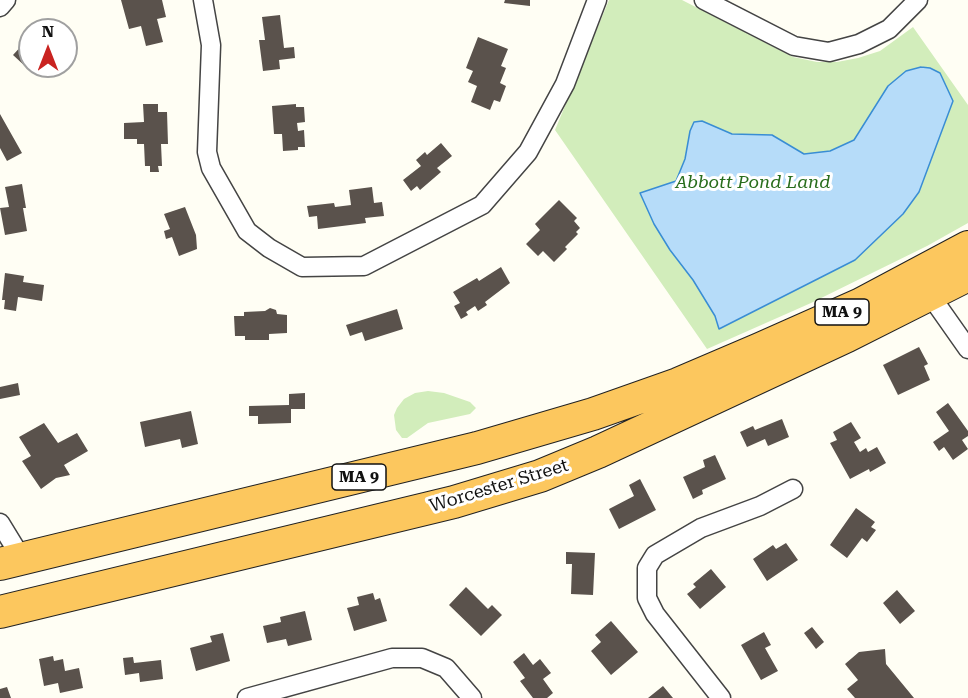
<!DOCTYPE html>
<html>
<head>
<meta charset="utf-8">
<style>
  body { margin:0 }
  #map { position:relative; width:968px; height:698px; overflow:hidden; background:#fffef4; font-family:"Roboto Serif",serif }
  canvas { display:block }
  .north { position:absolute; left:18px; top:18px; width:60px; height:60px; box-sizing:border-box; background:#fff; border:2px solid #a0a0a0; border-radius:50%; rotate:0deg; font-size:16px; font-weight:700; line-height:24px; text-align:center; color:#111 }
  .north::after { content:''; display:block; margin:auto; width:21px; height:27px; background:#c92320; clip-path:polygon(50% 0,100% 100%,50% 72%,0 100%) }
</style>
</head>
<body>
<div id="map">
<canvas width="968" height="698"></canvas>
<div class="north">N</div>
</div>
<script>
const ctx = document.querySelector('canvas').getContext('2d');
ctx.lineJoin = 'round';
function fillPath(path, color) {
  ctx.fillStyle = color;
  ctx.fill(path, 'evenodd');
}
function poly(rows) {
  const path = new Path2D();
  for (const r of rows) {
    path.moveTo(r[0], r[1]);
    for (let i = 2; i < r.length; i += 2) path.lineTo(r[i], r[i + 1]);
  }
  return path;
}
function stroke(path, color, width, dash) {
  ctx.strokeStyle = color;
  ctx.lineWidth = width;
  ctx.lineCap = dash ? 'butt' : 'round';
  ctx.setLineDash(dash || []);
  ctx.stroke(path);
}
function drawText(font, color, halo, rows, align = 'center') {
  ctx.font = font + ' "Roboto Serif",serif';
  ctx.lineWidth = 6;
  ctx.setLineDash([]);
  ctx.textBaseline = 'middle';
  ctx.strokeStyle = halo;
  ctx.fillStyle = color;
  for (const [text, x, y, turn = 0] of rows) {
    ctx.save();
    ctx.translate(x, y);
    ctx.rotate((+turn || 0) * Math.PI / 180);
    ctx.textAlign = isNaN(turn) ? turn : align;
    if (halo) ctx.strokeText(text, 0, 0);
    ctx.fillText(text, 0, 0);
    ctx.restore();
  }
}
const green = poly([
  [609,0,682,0,793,57,817,62,837,62,858,58,880,51,913,27,968,105,968,223,927,246,811,303,707,349,555,130],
  [428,391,444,393,470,402,476,408,470,414,428,423,407,438,402,438,396,430,394,415,397,408,404,399,415,393]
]);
const water = poly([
  [921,67,930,68,940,73,953,101,919,192,903,214,855,260,719,329,715,316,693,280,670,250,654,224,640,193,676,181,685,159,690,131,694,122,702,121,732,134,772,135,804,154,830,151,854,140,888,86,906,71,921,67]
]);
const building = poly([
  [121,0,162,0,166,17,157,19,163,42,146,46,141,26,129,29],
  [505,0,530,0,530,6,504,3],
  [280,15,284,48,294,47,295,58,279,60,280,69,263,71,259,40,265,40,262,17],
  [478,37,508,49,501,66,506,68,500,83,506,86,500,102,494,100,490,110,471,102,477,86,468,82,473,71,466,68],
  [24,43,27,46,30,43,30,63,26,67,13,55],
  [44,66,64,66,55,76],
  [143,104,158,104,158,112,167,112,168,144,161,144,162,166,158,166,159,172,150,172,150,166,145,166,144,144,137,144,137,139,124,139,124,123,144,122],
  [296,104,296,107,304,107,305,122,297,123,298,131,304,130,305,147,298,147,298,150,283,151,282,134,274,134,272,106],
  [0,114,22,153,7,161,0,148],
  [441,143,452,156,437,168,441,172,420,190,417,186,411,191,403,180,421,166,416,160,425,152,427,155],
  [22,184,26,208,23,208,27,231,5,235,0,208,9,207,5,187],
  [372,187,374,203,382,202,384,216,365,218,366,223,318,229,317,216,309,217,307,206,334,203,335,207,351,205,349,190],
  [559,200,577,218,574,221,580,228,576,232,578,234,565,247,567,249,554,262,543,251,538,256,526,244,540,230,535,224],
  [185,207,196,235,197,249,179,256,172,237,166,239,164,231,170,229,164,214],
  [501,267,510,283,485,302,487,305,478,311,475,306,466,312,468,315,461,319,454,306,460,303,453,292,477,278,479,281],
  [5,273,24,276,23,282,44,285,42,301,18,297,16,311,4,309,5,300,2,300],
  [270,308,276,310,277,314,287,315,287,333,269,334,269,340,245,340,245,336,235,336,234,316,244,316,244,312,265,311],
  [397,309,403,329,365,341,362,332,350,336,346,325],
  [919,347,928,364,924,366,930,380,898,395,883,365],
  [18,383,20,395,0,399,0,387],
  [305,393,305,409,291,409,291,423,258,424,258,416,249,416,249,406,289,405,289,394],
  [948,403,968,431,968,436,962,440,968,449,953,460,944,447,939,451,933,442,949,431,936,412],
  [191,411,198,444,182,448,180,439,145,447,140,422],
  [782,419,789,437,768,446,765,439,747,447,740,432,753,426,755,430],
  [851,422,861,438,854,442,860,452,866,448,868,452,877,447,886,463,870,472,869,469,850,479,830,443,837,440,833,432],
  [44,423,58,443,77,433,88,451,64,465,70,475,56,478,41,489,22,461,31,456,19,437],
  [715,455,726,479,702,490,703,494,693,499,683,477,705,467,703,460],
  [640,479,656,510,619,529,609,509,634,496,629,485],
  [856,508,875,522,871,527,876,530,867,542,862,538,847,558,830,545],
  [786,543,798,560,767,581,753,559,773,545,776,549],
  [566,552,595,553,593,595,571,594,572,564,566,564],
  [711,569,726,587,700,609,687,594,696,587,693,584],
  [466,587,488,609,492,605,502,615,481,636,449,605],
  [897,590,915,611,900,624,883,603],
  [373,593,375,600,380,598,387,621,354,631,347,608,359,605,357,597],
  [305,611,312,640,288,646,286,639,267,643,263,626,281,622,280,617],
  [611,621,638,652,611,675,591,651,601,642,595,635],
  [812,627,824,642,816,649,804,633],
  [764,632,771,645,765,648,778,671,761,680,741,645],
  [223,633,230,661,196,671,190,648,212,642,210,636],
  [885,649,886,664,914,698,855,698,847,689,858,680,845,664,859,652],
  [524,653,533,665,540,659,551,673,543,679,553,693,547,698,533,698,520,681,525,678,513,662],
  [53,656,54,661,63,659,65,671,79,668,83,688,60,693,58,683,44,686,39,659],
  [133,657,134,663,161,660,163,679,140,682,139,673,125,675,123,658],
  [663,686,673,698,648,698],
  [7,687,11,698,0,698,0,689]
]);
const minor = poly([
  [203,0,211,45,207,152,211,168,247,231,269,248,302,267,364,266,482,205,528,152,565,84,597,0],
  [704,0,794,46,829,52,859,44,889,29,918,0],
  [0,7,6,0],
  [930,295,968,349],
  [0,523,22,559],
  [247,698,392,658,422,658,446,668,472,698],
  [721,698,655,614,647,598,647,568,655,555,701,528,760,506,793,489]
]);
const trunk = poly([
  [0,564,477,448,593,414,678,384,760,349,861,304,968,247],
  [0,612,454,502,540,476,598,452,847,336,968,275]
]);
const shields = [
  [842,312,54],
  [359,477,54]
];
const shieldNames = [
  ["MA 9",842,312],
  ["MA 9",359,477]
];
const parkNames = [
  ["Abbott Pond Land",753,183]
];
const streetNames = [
  ["Worcester Street",499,486,-17]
];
fillPath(green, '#d2edbb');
fillPath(water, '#b6dcf9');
stroke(water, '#398dd4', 1.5);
fillPath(building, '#5a524c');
stroke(minor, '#444', 21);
stroke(trunk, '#222', 34);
stroke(minor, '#fff', 18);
stroke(trunk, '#fcc75e', 32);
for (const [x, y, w] of shields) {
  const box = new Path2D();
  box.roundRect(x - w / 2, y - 13, w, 26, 4.5);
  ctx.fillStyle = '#fff';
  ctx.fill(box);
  stroke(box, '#111', 1.5);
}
drawText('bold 16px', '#111', null, shieldNames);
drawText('italic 18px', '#286d1c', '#fff', parkNames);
drawText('18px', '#111', '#fff', streetNames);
</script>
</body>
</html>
